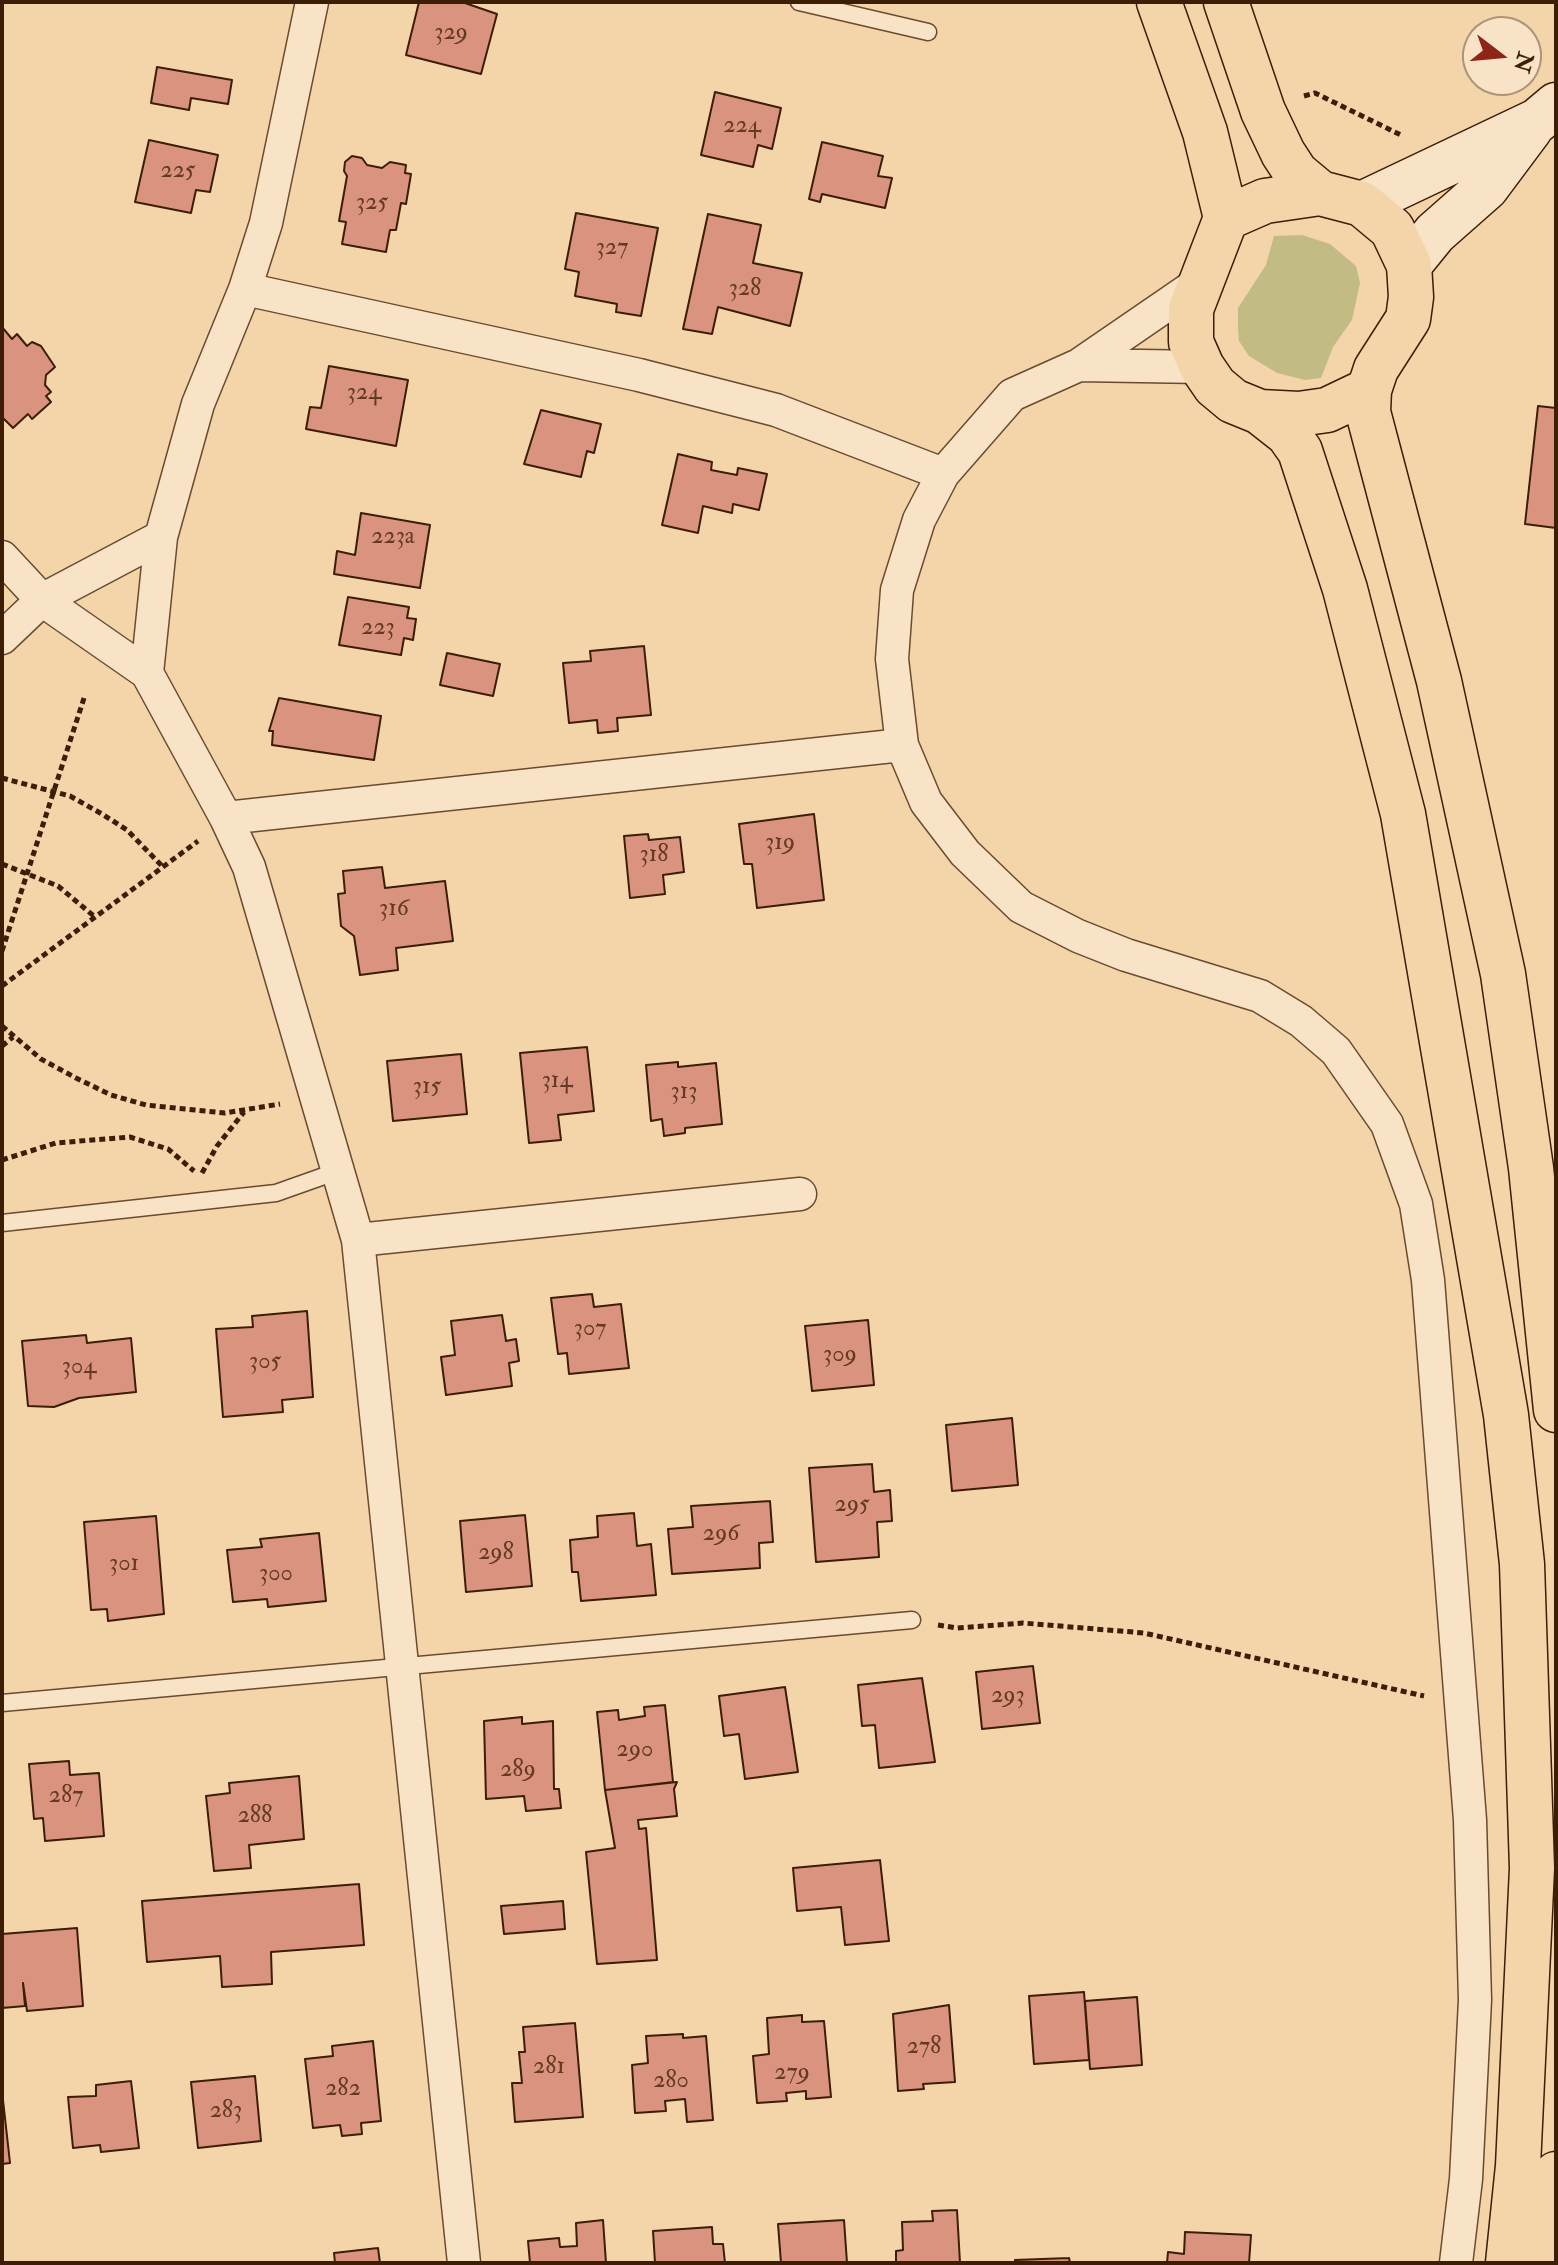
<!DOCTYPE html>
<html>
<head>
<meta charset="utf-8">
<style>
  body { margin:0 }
  #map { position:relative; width:1558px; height:2265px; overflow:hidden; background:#f4d4a9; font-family:"IM FELL Double Pica",serif }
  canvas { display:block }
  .frame { position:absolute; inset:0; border:4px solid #3c1d05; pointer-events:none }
  .north { position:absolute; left:1462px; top:16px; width:80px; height:80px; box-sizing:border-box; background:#f8e3c7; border:2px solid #ad9479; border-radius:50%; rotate:106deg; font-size:22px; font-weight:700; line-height:32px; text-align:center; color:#3c1d05 }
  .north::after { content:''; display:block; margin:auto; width:28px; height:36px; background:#8f2418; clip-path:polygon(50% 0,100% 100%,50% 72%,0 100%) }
</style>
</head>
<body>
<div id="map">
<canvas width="1558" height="2265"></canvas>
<div class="frame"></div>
<div class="north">N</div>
</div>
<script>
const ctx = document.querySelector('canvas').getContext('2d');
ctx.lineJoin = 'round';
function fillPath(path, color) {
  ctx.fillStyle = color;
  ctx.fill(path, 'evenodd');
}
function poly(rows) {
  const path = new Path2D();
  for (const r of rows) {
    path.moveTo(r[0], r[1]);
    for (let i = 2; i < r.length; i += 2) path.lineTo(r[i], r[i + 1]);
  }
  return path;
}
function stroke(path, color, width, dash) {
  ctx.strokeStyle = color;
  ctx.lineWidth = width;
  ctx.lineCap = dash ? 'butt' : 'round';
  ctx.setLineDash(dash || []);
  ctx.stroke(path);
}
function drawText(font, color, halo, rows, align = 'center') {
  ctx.font = font + ' "IM FELL Double Pica",serif';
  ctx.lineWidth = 8;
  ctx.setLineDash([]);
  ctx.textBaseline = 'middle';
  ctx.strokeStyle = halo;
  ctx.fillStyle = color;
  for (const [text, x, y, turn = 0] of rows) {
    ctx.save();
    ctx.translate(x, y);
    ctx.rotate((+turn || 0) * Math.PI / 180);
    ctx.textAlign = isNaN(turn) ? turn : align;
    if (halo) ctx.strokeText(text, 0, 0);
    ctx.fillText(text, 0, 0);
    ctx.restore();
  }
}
const green = poly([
  [1302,235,1330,244,1356,266,1360,283,1352,320,1333,347,1321,378,1305,380,1277,373,1249,356,1239,341,1238,329,1238,308,1266,265,1274,236]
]);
const building = poly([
  [419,2,462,2,497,14,481,74,406,55,419,2],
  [157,67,232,80,228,104,191,98,189,110,151,103,157,67],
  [715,92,781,108,772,149,758,145,753,167,701,155,715,92],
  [149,140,218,155,210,192,196,190,191,213,135,202,149,140],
  [822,142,883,156,878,176,892,178,885,208,822,194,820,202,809,199,822,142],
  [352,156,362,158,367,165,382,168,390,162,406,165,405,173,411,174,406,204,401,203,396,230,390,230,386,252,342,244,346,222,339,221,347,176,344,171,345,162,352,156],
  [576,213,658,228,641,316,616,312,617,304,575,296,579,272,565,269,576,213],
  [708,214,761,225,753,263,802,273,790,326,718,307,712,334,683,329,708,214],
  [2,327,12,339,17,334,27,346,32,342,41,346,55,367,46,375,45,385,51,392,46,396,51,402,32,419,28,414,13,428,2,417,2,327],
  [329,366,408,380,396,446,306,429,310,407,321,408,329,366],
  [1538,406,1556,408,1556,528,1525,524,1538,406],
  [541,410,601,424,594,453,587,451,581,477,524,464,541,410],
  [678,454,712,462,711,470,737,475,738,468,767,474,759,510,733,504,732,513,703,506,698,533,662,525,678,454],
  [361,513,430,525,420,588,334,574,337,551,355,555,361,513],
  [348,597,409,607,407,618,416,619,413,640,404,638,401,655,339,645,348,597],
  [644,646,651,715,617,718,618,731,598,733,597,720,569,723,563,663,591,661,590,651,644,646],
  [447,653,500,664,493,696,440,685,447,653],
  [279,698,381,716,374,760,272,745,273,731,269,731,279,698],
  [814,814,824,900,757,908,752,864,744,864,739,824,814,814],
  [648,834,649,840,680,837,684,872,663,875,665,894,630,898,624,836,648,834],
  [382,867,385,888,445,881,453,941,396,948,398,970,360,975,354,936,341,926,338,894,345,893,343,871,382,867],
  [587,1047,594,1111,558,1115,561,1140,529,1143,520,1053,587,1047],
  [461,1054,467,1114,393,1121,387,1061,461,1054],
  [678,1062,678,1067,716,1063,722,1124,685,1128,685,1133,664,1136,662,1119,651,1121,646,1065,678,1062],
  [592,1294,594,1307,621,1304,629,1368,569,1374,567,1353,558,1354,551,1298,592,1294],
  [307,1311,313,1397,282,1400,283,1412,223,1417,216,1329,253,1327,252,1316,307,1311],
  [502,1315,506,1341,516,1339,519,1361,509,1363,512,1386,446,1395,441,1357,455,1355,451,1321,502,1315],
  [868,1320,874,1385,812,1391,805,1326,868,1320],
  [86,1335,87,1343,131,1338,136,1392,79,1398,54,1407,28,1406,22,1341,86,1335],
  [1012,1418,1018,1485,952,1491,946,1425,1012,1418],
  [872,1464,874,1492,890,1490,892,1521,877,1522,879,1557,816,1562,809,1468,872,1464],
  [770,1501,773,1542,759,1543,760,1568,672,1574,668,1529,693,1527,691,1506,770,1501],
  [634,1513,637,1546,651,1544,656,1595,581,1601,578,1572,572,1572,570,1540,598,1537,597,1516,634,1513],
  [525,1515,532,1586,466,1592,460,1521,525,1515],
  [156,1516,164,1614,108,1621,107,1609,91,1610,84,1522,156,1516],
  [319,1533,326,1601,268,1607,267,1599,233,1602,227,1550,262,1547,260,1539,319,1533],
  [1033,1666,1040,1723,982,1729,976,1672,1033,1666],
  [922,1678,935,1762,879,1768,875,1725,862,1726,858,1685,922,1678],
  [785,1687,798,1772,745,1779,739,1734,724,1736,719,1696,785,1687],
  [665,1705,673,1782,605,1790,597,1712,618,1710,619,1720,645,1716,644,1707,665,1705],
  [522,1717,522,1724,553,1721,554,1789,559,1789,561,1808,526,1811,524,1796,486,1799,484,1721,522,1717],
  [69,1761,70,1775,99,1773,104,1836,45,1841,43,1818,34,1819,29,1764,69,1761],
  [299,1776,304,1839,249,1845,251,1868,214,1871,206,1796,230,1793,229,1783,299,1776],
  [677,1782,674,1789,677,1816,638,1820,639,1829,646,1828,657,1960,597,1964,586,1852,615,1848,605,1790,677,1782],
  [880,1860,889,1941,845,1945,841,1907,797,1911,793,1868,880,1860],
  [359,1884,364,1945,271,1952,272,1984,222,1987,220,1956,147,1962,142,1901,359,1884],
  [563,1901,565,1929,504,1934,501,1906,563,1901],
  [77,1928,83,2006,27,2011,23,1983,25,2006,2,2008,2,1934,77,1928],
  [1084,1992,1089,2060,1034,2064,1029,1996,1084,1992],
  [1137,1997,1142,2065,1090,2069,1085,2001,1137,1997],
  [949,2005,955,2082,923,2084,924,2089,898,2091,893,2014,949,2005],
  [802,2015,802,2022,824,2021,831,2097,806,2099,806,2091,786,2093,787,2101,757,2103,753,2056,769,2054,767,2018,802,2015],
  [575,2023,583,2117,515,2122,512,2083,522,2083,519,2052,525,2052,523,2027,575,2023],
  [683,2034,683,2038,706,2036,713,2120,687,2122,685,2099,665,2101,666,2111,635,2113,632,2065,648,2063,646,2036,683,2034],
  [373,2041,381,2121,361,2123,362,2134,342,2136,340,2125,313,2128,305,2059,333,2056,332,2046,373,2041],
  [255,2076,261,2141,198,2148,191,2082,255,2076],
  [131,2081,139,2148,101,2152,100,2145,73,2148,68,2097,96,2096,96,2085,131,2081],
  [3,2100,10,2163,2,2164,2,2101,3,2100],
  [957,2210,960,2263,896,2263,896,2251,903,2250,902,2222,933,2221,932,2211,957,2210],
  [603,2220,606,2263,530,2263,528,2241,559,2238,560,2247,577,2246,576,2223,603,2220],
  [844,2220,847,2263,781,2263,778,2224,844,2220],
  [712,2227,713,2244,723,2244,725,2263,655,2263,653,2231,712,2227],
  [1185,2232,1251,2235,1249,2263,1167,2263,1168,2252,1184,2254,1185,2232],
  [378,2248,380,2263,335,2263,334,2253,378,2248],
  [1069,2258,1070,2263,1015,2263,1015,2260,1069,2258]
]);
const path = poly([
  [1304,96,1315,93,1403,136],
  [2,778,70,796,102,814,127,830,163,867],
  [2,864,58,886,95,917],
  [2,951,85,695],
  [2,986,198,841],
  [2,1026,41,1059,76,1078,111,1095,146,1105,225,1113,280,1104],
  [2,1046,13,1037],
  [2,1160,56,1143,130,1137,168,1149,194,1171],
  [202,1173,217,1146,244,1112],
  [938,1625,957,1628,1023,1623,1144,1633,1424,1696]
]);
const lane = poly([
  [799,2,928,32],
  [2,1223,276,1193,338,1171],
  [2,1703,912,1620]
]);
const street = poly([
  [1200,282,1079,365,1012,395,943,474,919,520,897,590,892,659,902,745,926,802,965,853,1021,907,1078,936,1126,955,1260,996,1301,1021,1336,1051,1387,1124,1416,1204,1428,1280,1470,1820,1475,2000,1466,2179,1456,2263],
  [245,289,639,375,776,410,943,474],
  [1079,365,1202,367],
  [2,557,42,600,147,673,226,818,249,867,358,1240,464,2263],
  [2,638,42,600,161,537,198,404,245,289,266,223,312,2],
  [147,673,161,537],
  [226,818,902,745],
  [358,1240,800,1194]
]);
const secondary = poly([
  [1362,204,1537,121,1556,105],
  [1409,265,1435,233,1486,188,1530,129]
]);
const primary = poly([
  [1159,2,1205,132,1226,218,1191,309,1191,342,1202,367,1215,386,1233,401,1260,412,1299,414,1327,410,1369,390],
  [1226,2,1263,111,1283,153,1296,173,1320,193],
  [1226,218,1265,201,1320,193,1362,204,1392,229,1409,265,1411,297,1408,319,1376,369,1369,390,1368,412,1439,681,1503,974,1531,1168,1556,1410],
  [1260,412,1288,434,1300,451,1345,589,1403,814,1506,1415,1522,1564,1532,1868,1518,2166,1508,2263],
  [1546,2263,1556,2174]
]);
const numberNames = [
  ["329",451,34],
  ["224",742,127],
  ["225",178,172],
  ["325",372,204],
  ["327",612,249],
  ["328",745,290],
  ["324",364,394],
  ["223a",393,538],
  ["223",378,629],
  ["319",780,844],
  ["318",654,856],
  ["316",394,910],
  ["314",557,1082],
  ["315",427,1088],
  ["313",684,1093],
  ["307",590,1330],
  ["309",840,1356],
  ["305",265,1363],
  ["304",79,1368],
  ["295",852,1506],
  ["296",721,1535],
  ["298",496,1554],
  ["301",124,1565],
  ["300",276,1575],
  ["293",1008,1697],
  ["290",635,1751],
  ["289",518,1771],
  ["287",66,1797],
  ["288",255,1817],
  ["278",924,2048],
  ["281",549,2068],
  ["279",792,2074],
  ["280",671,2082],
  ["282",343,2090],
  ["283",226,2112]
];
fillPath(green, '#c2bb84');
fillPath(building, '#da937f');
stroke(building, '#3c1d05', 2);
stroke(lane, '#6a4b2e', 19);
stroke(street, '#6a4b2e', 35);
stroke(secondary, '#3c1d05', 47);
stroke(primary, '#3c1d05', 47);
stroke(path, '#3c1d05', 5, [6, 4]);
stroke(lane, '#f8e3c7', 16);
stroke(street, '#f8e3c7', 32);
stroke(secondary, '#f8e3c7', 44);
stroke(primary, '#f4d4a9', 44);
drawText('24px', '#643a24', null, numberNames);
</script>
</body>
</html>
